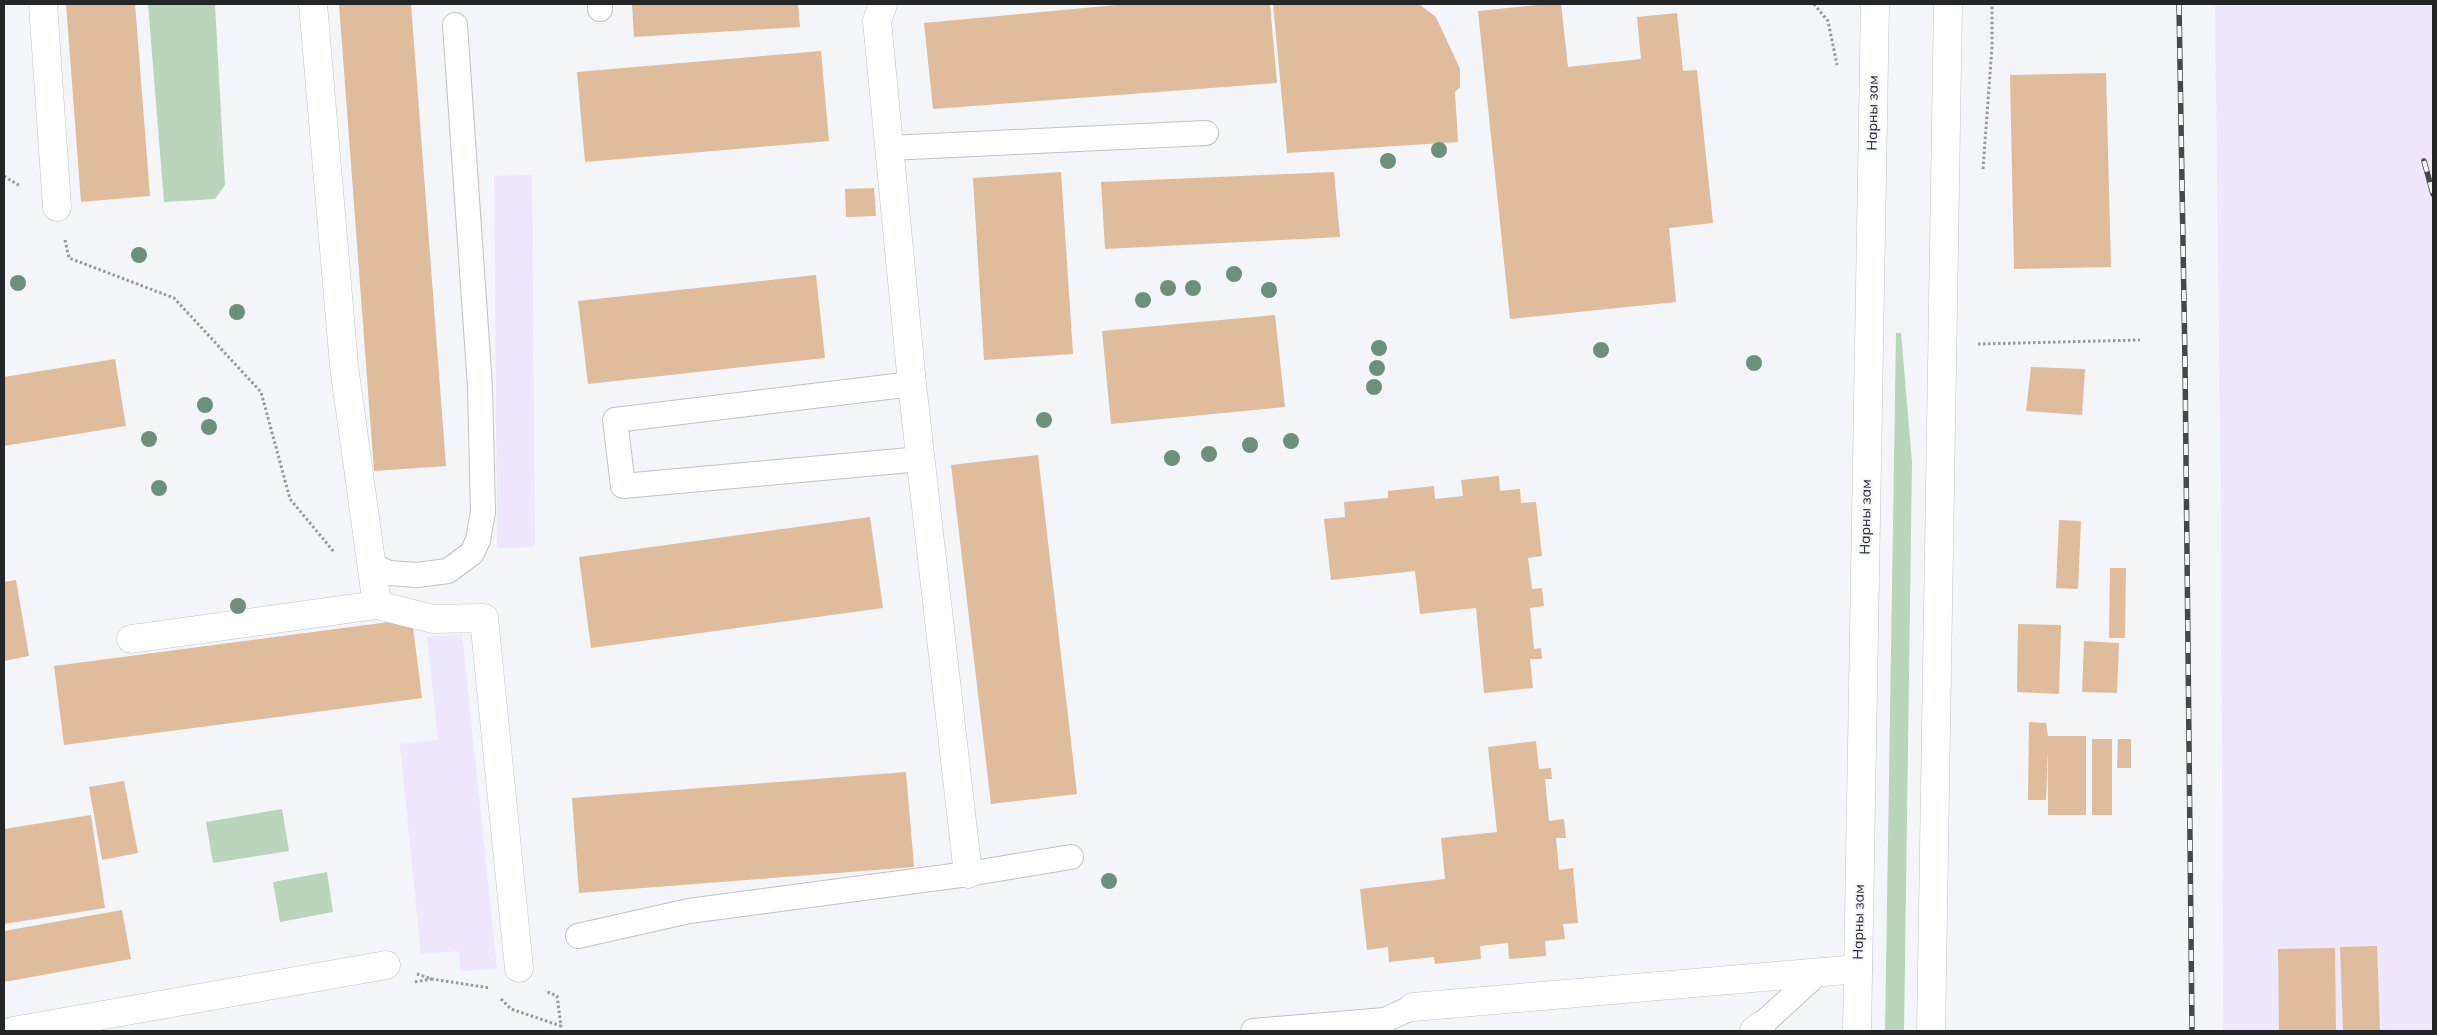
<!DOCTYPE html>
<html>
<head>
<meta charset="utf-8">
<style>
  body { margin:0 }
  #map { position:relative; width:2437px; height:1035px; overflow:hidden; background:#f3f5f9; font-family:Mulish,sans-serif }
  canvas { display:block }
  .frame { position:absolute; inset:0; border:5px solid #242527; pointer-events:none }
</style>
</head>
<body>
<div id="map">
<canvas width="2437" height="1035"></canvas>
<div class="frame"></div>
</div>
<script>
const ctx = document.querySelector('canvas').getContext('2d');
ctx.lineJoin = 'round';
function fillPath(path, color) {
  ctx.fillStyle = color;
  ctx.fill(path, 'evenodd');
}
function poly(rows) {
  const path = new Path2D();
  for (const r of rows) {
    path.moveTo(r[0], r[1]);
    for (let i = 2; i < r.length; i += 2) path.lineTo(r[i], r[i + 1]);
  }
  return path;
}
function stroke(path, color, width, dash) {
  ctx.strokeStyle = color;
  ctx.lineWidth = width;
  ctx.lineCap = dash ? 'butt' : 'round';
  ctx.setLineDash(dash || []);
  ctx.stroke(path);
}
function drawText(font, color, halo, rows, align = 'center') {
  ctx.font = font + ' Mulish,sans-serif';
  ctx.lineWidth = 4;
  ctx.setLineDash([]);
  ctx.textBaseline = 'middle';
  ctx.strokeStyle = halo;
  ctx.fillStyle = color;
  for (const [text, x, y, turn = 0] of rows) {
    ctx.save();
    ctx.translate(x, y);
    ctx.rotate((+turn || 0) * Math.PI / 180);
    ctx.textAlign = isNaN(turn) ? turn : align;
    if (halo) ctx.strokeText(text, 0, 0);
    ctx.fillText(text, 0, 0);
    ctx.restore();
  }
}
const industrial = poly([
  [2215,4,2433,4,2433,1031,2223,1031,2221,516],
  [532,175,535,547,497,548,494,176],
  [462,634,497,969,460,971,459,951,421,954,400,744,438,740,427,637]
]);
const green = poly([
  [148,4,215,4,225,185,215,199,164,202],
  [1896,333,1901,333,1912,462,1904,1031,1885,1031],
  [282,809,289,851,213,863,206,822],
  [327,872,333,912,280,922,273,882]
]);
const building = poly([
  [66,4,135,4,150,196,81,202],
  [339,4,411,4,446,466,374,471],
  [632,4,798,4,800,27,634,37],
  [1127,4,1270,4,1277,83,933,109,924,23],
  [1273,4,1419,4,1436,17,1460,69,1460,87,1455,92,1458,142,1287,153],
  [1547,4,1561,4,1568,67,1641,59,1637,17,1677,13,1683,71,1697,70,1713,223,1669,228,1676,302,1510,319,1478,11],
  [821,51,829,141,585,162,577,72],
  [2106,73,2111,267,2014,269,2010,75],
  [1061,172,1073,354,984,360,973,178],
  [1334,172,1340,237,1105,249,1101,182],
  [874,188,876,216,846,217,845,189],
  [816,275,825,358,588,384,578,301],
  [1275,315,1285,407,1111,424,1102,331],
  [115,359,126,426,4,446,4,377],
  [2031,367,2085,369,2082,415,2026,411],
  [1038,455,1077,794,991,804,951,465],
  [1499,476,1500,491,1520,489,1521,503,1536,502,1542,556,1528,558,1532,589,1542,588,1544,606,1530,608,1534,649,1541,648,1542,659,1530,659,1533,688,1484,693,1476,608,1420,614,1415,571,1331,580,1324,519,1345,517,1344,502,1388,498,1388,491,1434,486,1435,499,1463,496,1461,480],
  [870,517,883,608,591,648,579,557],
  [2059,520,2081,521,2078,589,2056,588],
  [2110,568,2126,568,2125,638,2109,638],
  [16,580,29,656,4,661,4,582],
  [412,619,422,698,64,745,54,666],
  [2018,624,2061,625,2059,694,2017,692],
  [2084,641,2119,643,2117,693,2082,692],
  [2029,722,2046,723,2048,736,2086,736,2086,815,2048,815,2048,750,2046,800,2028,800],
  [2092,739,2112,739,2112,815,2092,815],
  [2118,739,2131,739,2131,768,2117,768],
  [1536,741,1539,769,1551,768,1552,779,1545,779,1549,821,1564,819,1566,838,1556,838,1559,870,1573,868,1578,923,1563,924,1565,939,1545,941,1546,956,1509,959,1508,943,1480,946,1481,959,1435,964,1434,957,1389,962,1388,947,1367,950,1360,889,1445,879,1441,838,1497,832,1488,747],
  [906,772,914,867,579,893,572,798],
  [124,781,138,853,102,860,89,787],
  [91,815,105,908,4,924,4,829],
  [122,910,131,959,4,982,4,931],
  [2377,946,2380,1031,2343,1031,2340,947],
  [2335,948,2336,1031,2279,1031,2278,949]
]);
const path = poly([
  [1814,4,1828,21,1837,65],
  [1983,169,1992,47,1992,4],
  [4,176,20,186],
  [65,240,69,258,174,298,261,392,290,499,334,552],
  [1978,344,2140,340],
  [417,974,432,979,490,988],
  [415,982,432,979],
  [501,999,511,1009,561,1026,557,996,545,991]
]);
const service = poly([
  [600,4,600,9],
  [889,148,1206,133],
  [912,384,615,420,623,486,921,459],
  [372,565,389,573,417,575,448,571,472,553,478,540,483,512,480,387,455,25],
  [578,936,689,911,968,874,1071,857],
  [1760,1026,1816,975],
  [1253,1031,1385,1020,1413,1007]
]);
const minor = poly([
  [43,4,57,207],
  [883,4,877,21,893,187,912,384,968,874],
  [377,605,433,619,484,618,519,968],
  [131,639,377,605,344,366,313,4],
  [1413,1007,1858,969],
  [13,1031,386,965],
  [1754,1031,1760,1026,1761,1031]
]);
const primary = poly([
  [1857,1031,1875,4],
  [1931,1031,1948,4]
]);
const rail = poly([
  [2179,4,2185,362,2192,1031],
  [2424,161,2433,194]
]);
const trees = [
  [1439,150],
  [1388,161],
  [139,255],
  [1234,274],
  [18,283],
  [1168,288],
  [1193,288],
  [1269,290],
  [1143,300],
  [237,312],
  [1379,348],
  [1601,350],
  [1754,363],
  [1377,368],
  [1374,387],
  [205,405],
  [1044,420],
  [209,427],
  [149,439],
  [1291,441],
  [1250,445],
  [1209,454],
  [1172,458],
  [159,488],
  [238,606],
  [1109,881]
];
const streetNames = [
  ["Нарны зам",1873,113,-89],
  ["Нарны зам",1866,517,-89],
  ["Нарны зам",1859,922,-89]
];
fillPath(industrial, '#eee7fd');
fillPath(green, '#b9d5bc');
fillPath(building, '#dfbc9b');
stroke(service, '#c1c3c7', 26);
stroke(minor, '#c1c3c7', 29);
stroke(primary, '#c1c3c7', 29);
stroke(path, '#98999d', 3, [2.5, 2.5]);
stroke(service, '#fff', 24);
stroke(minor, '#fff', 28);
stroke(primary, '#fff', 28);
stroke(rail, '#464749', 5.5);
stroke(rail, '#f3f5f9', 4, [11]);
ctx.fillStyle = '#6d907c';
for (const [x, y] of trees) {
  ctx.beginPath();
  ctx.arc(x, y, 8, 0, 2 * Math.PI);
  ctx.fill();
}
drawText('14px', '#242527', '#f3f5f9', streetNames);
</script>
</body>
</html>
